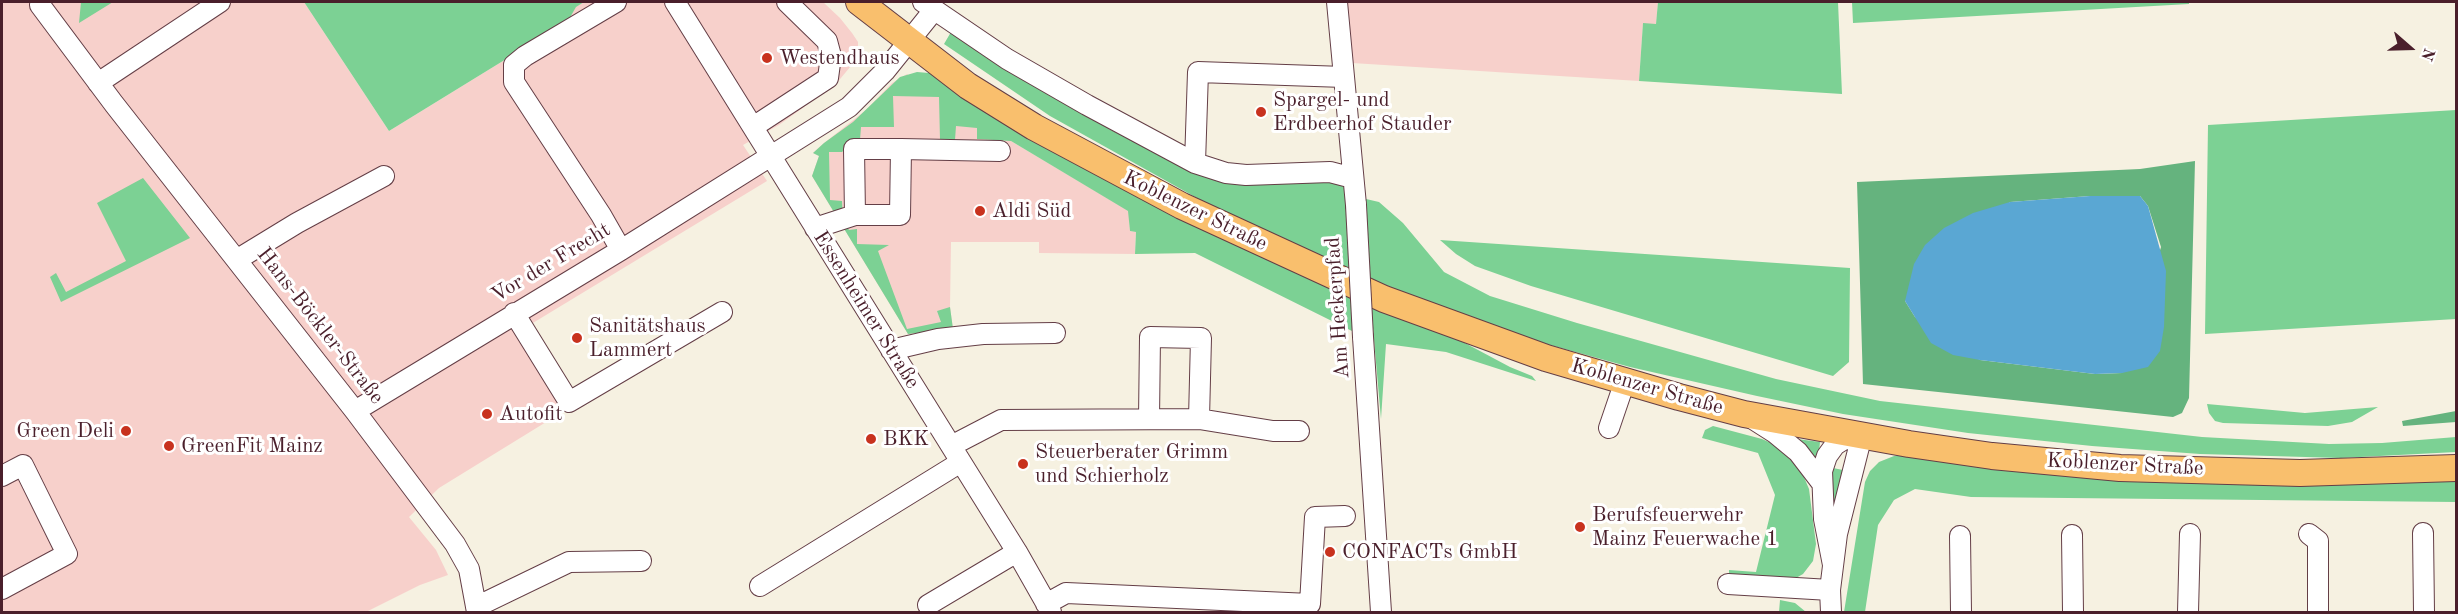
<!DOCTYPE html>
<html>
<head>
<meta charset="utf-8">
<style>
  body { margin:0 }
  #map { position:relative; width:2458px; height:614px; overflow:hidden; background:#f6f1e1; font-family:"Old Standard TT",serif }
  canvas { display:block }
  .frame { position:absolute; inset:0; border:3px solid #4a1f2b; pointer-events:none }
  .north { position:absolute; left:2380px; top:18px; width:60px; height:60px; -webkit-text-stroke:4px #fff; paint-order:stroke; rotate:110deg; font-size:16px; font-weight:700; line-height:24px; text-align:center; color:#4a1f2b }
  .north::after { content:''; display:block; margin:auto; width:21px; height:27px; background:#4a1f2b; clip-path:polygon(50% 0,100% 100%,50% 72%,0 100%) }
</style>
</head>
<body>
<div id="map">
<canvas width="2458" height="614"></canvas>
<div class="frame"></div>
<div class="north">N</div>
</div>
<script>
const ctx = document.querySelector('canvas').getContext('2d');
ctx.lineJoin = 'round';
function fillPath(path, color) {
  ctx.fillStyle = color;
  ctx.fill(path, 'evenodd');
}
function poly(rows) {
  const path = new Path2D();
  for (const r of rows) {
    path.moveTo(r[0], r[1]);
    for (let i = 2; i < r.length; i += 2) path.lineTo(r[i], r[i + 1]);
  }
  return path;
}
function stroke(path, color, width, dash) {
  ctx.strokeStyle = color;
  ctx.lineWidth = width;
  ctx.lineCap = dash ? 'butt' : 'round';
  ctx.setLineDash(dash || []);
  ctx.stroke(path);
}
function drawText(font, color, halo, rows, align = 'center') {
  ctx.font = font + ' "Old Standard TT",serif';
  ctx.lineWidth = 6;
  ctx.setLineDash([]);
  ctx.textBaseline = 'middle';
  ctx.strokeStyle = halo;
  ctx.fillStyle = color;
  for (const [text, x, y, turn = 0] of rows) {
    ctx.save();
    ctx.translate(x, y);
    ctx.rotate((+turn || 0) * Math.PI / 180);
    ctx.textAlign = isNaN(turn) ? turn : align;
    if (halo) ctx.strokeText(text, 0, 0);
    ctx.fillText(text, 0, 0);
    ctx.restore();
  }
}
const built = poly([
  [2,2,304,2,389,131,568,21,576,6,584,2,823,2,840,18,852,33,858,42,858,52,855,61,836,84,779,125,743,145,767,181,518,332,564,411,439,488,409,517,436,550,448,575,420,585,366,612,2,612],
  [1347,2,1658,2,1656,25,1643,24,1639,81,1352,63],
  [907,74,1011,141,1129,211,1130,231,1136,232,1135,254,1039,253,1039,242,951,242,950,307,953,329,908,334,812,176,819,156,813,153,824,143,866,110,892,83]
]);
const green = poly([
  [81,2,113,2,79,23],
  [304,2,584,2,576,7,568,21,389,131],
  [1658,2,1838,2,1842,94,1639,81,1643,23,1656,24],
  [1852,2,2189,2,2189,4,1853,23],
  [951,32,1111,130,1173,161,1326,181,1345,187,1347,225,1366,199,1379,202,1403,223,1444,272,1490,296,1577,323,1776,379,1880,401,2202,437,2329,444,2382,443,2456,437,2456,452,2341,458,2200,454,2092,446,1968,433,1843,414,1757,396,1630,367,1550,345,1383,287,1222,212,1050,116,944,44],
  [917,72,929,73,938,76,1053,152,1096,175,1339,290,1463,342,1510,367,1532,376,1536,381,1446,352,1386,344,1381,419,1372,317,1354,311,1356,333,1195,253,1135,254,1136,232,1130,231,1128,211,1011,141,977,139,977,128,956,126,955,140,940,140,939,97,893,96,894,127,861,127,860,140,854,140,842,152,829,152,830,200,842,201,843,220,849,230,857,229,857,244,889,245,878,251,907,329,941,322,937,311,950,307,953,329,908,334,812,176,819,156,813,153,824,143,853,122,900,77],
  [2456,110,2456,319,2205,334,2208,125],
  [143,178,190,238,61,302,50,277,56,273,66,292,126,261,97,203],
  [1440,240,1850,268,1849,362,1833,376,1531,286,1475,266,1456,254],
  [2207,404,2305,413,2378,407,2352,422,2328,426,2223,423,2215,421,2209,413],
  [1713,426,1762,439,1771,443,1789,455,1801,470,1809,489,1816,544,1813,561,1803,574,1796,578,1789,579,1729,574,1729,570,1756,572,1775,495,1758,453,1702,438,1705,430],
  [1797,439,1820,442,1818,462,1798,441],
  [1913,455,2456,473,2456,502,1971,497,1915,489,1894,500,1878,525,1865,612,1844,612,1865,482,1870,471,1879,462,1894,456],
  [1833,468,1848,471,1833,520,1831,475],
  [1780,600,1795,603,1806,612,1779,612]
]);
const forest = poly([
  [2195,161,2189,398,2182,413,2173,417,1863,384,1857,182,2140,169],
  [2090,196,2140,196,2148,206,2161,247,2122,373,2095,374,1980,360,1915,317,1905,301,2010,202],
  [2456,411,2456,422,2403,426,2402,421]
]);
const water = poly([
  [2090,196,2140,196,2148,206,2166,271,2164,327,2160,351,2148,367,2122,373,2095,374,1980,360,1953,355,1931,343,1905,301,1914,264,1925,245,1944,228,1973,213,2010,202]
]);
const minor = poly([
  [616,2,525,56,514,65,514,82,601,215,621,250],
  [675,2,1017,552,1051,612],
  [923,2,1007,59,1087,105,1195,163,1226,173,1246,175,1330,172,1353,178],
  [1337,2,1356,205],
  [40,5,114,104,355,411,455,544,469,569,477,612],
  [98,83,220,2],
  [753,127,828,78,831,56,827,41,787,2],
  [1195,163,1198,72,1344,77],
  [855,215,854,149,901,149],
  [815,228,855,215,900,215,901,149,1000,151],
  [238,259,297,223,384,176],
  [514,313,569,402,722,312],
  [1363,337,1381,612],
  [891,350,938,339,983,334,1055,333],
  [355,411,621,250,849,107,885,71,934,10],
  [1149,419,1150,337,1201,338,1199,419],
  [1753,419,1775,433,1798,452,1821,482],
  [1609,428,1625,381],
  [951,446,1001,420,1199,419,1273,431,1299,431],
  [2,476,23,465,67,554,2,589],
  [2423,533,2424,612],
  [2309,534,2318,541,2318,612],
  [2072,535,2073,612],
  [1960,536,1961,612],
  [1728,584,1830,590],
  [760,586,961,462],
  [1046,604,1066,593,1310,604,1315,517,1345,516],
  [928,605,1017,552],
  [476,607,569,562,641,561],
  [1831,612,1830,590,1837,534,1862,435,1843,440,1835,445,1827,456,1822,471,1824,519,1833,565],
  [2188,612,2190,534]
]);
const major = poly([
  [859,2,968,86,1034,127,1182,206,1384,299,1546,358,1679,397,1744,414,1909,444,1992,456,2120,468,2300,473,2456,468]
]);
const minorBridge = poly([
  [1356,205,1363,337]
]);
const markers = [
  [767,58,6,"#c8321e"],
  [1261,112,6,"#c8321e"],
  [980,211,6,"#c8321e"],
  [577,338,6,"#c8321e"],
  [487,414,6,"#c8321e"],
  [126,431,6,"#c8321e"],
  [871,439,6,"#c8321e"],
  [169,446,6,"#c8321e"],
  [1023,464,6,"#c8321e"],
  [1580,527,6,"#c8321e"],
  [1330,552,6,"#c8321e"]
];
const poiNames = [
  ["Westendhaus",779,58],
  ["Spargel- und",1273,100],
  ["Erdbeerhof Stauder",1273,124],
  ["Aldi Süd",992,211],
  ["Sanitätshaus",589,326],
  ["Lammert",589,350],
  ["Autofit",499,414],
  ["Green Deli",114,431,"right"],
  ["BKK",883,439],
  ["GreenFit Mainz",181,446],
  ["Steuerberater Grimm",1035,452],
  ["und Schierholz",1035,476],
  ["Berufsfeuerwehr",1592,515],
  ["Mainz Feuerwache 1",1592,539],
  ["CONFACTs GmbH",1342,552]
];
const streetNames = [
  ["Koblenzer Straße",1195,211,26],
  ["Vor der Frecht",551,263,-31],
  ["Am Heckerpfad",1338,308,-94],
  ["Essenheimer Straße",866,310,58],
  ["Hans-Böckler-Straße",320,326,52],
  ["Koblenzer Straße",1647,387,16],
  ["Koblenzer Straße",2125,465,3]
];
fillPath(built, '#f7d0cb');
fillPath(green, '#7cd194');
fillPath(forest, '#65b37e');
fillPath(water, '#5aa7d3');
stroke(minor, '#643e46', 22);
stroke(major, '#643e46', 28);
stroke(minor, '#fff', 20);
stroke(major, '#f9bf6d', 26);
stroke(minorBridge, '#643e46', 22, []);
stroke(minorBridge, '#fff', 20);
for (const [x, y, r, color] of markers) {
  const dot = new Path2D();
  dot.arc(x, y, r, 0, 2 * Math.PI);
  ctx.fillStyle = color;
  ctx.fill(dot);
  stroke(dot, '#fff', 2);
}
drawText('21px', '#4a1f2b', '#fff', poiNames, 'left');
drawText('21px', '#4a1f2b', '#fff', streetNames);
</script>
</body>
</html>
